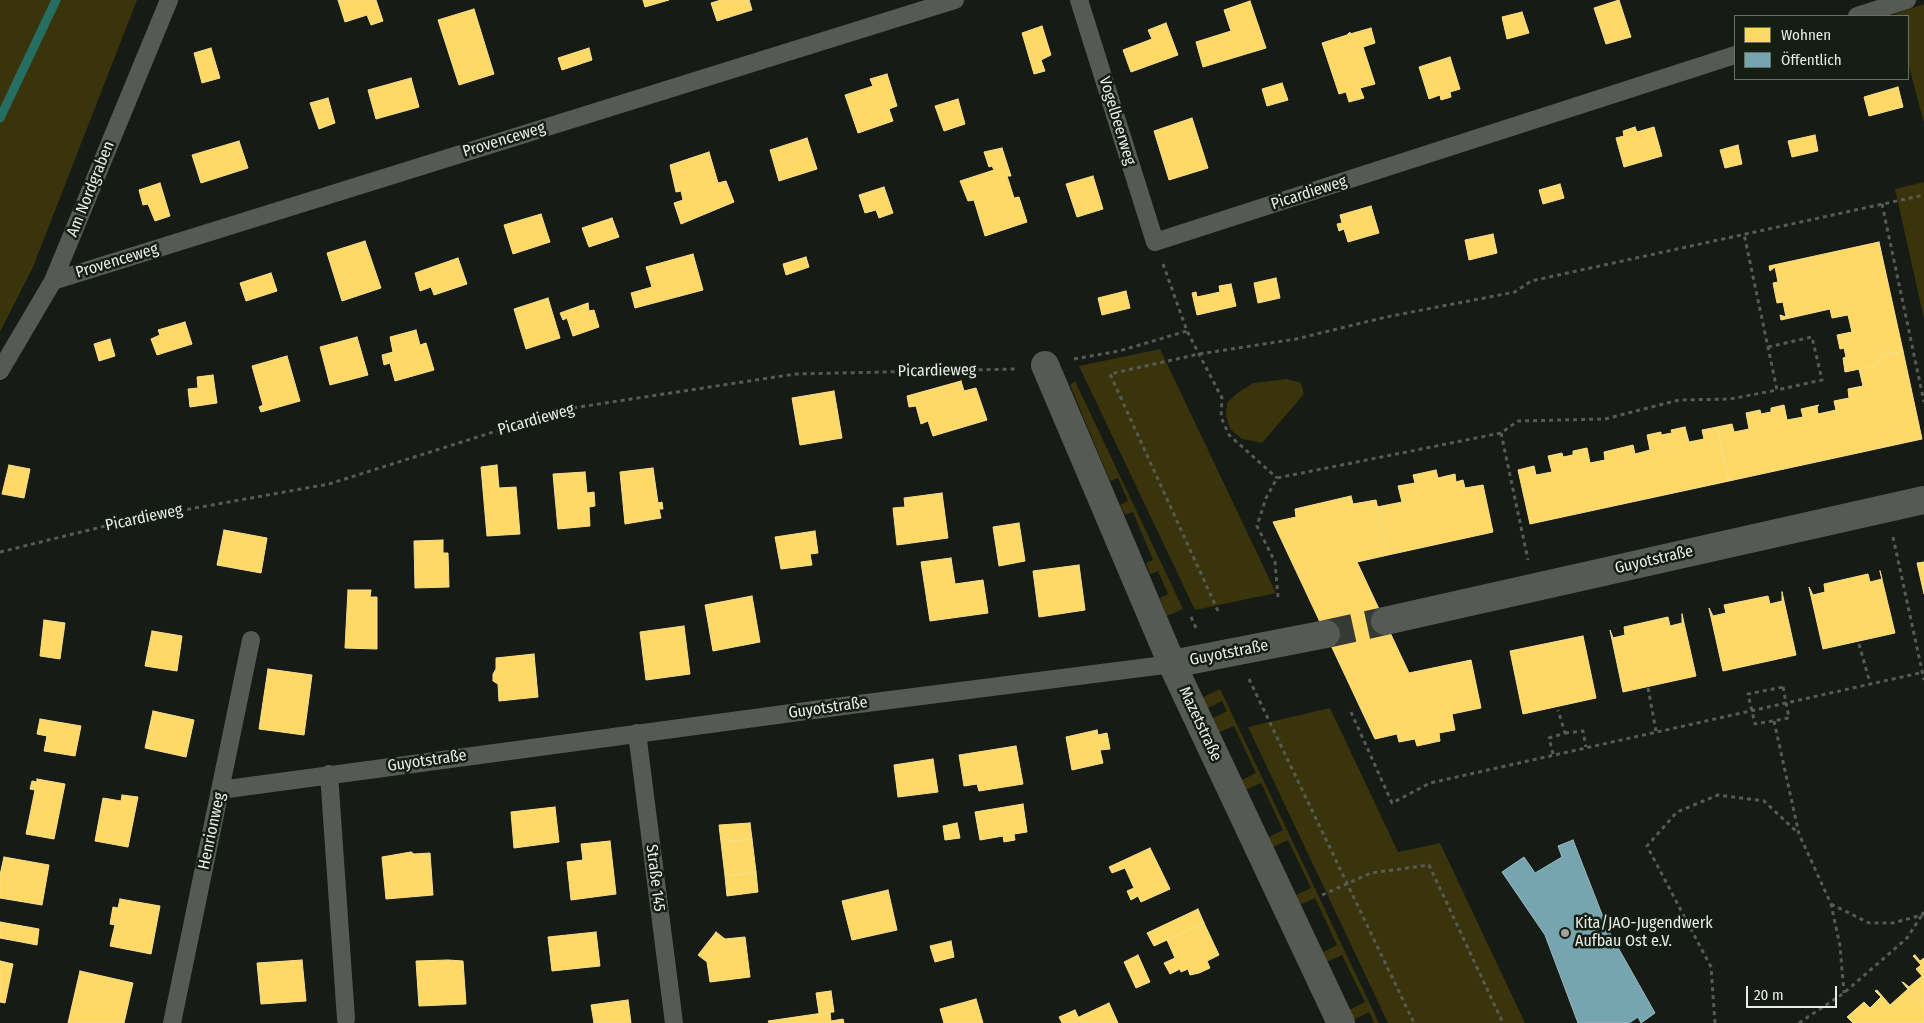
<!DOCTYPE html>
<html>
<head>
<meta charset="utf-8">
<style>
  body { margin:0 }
  #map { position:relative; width:1924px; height:1023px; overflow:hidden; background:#161b15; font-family:"Fira Sans Condensed",sans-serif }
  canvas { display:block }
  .legend { position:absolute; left:1734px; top:15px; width:175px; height:65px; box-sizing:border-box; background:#141e12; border:1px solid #687167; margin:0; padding:6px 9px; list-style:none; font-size:15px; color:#e7eee6 }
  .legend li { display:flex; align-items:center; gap:10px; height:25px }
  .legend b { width:25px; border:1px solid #687167 }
  .scale { position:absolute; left:1746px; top:986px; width:91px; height:22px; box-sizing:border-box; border:2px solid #e7eee6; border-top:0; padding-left:6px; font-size:15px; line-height:18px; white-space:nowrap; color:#e7eee6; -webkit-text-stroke:4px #141e12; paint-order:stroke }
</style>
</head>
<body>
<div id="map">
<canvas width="1924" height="1023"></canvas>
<ul class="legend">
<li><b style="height:14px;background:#ffd966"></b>Wohnen</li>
<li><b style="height:14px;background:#76a5af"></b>Öffentlich</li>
</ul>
<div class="scale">20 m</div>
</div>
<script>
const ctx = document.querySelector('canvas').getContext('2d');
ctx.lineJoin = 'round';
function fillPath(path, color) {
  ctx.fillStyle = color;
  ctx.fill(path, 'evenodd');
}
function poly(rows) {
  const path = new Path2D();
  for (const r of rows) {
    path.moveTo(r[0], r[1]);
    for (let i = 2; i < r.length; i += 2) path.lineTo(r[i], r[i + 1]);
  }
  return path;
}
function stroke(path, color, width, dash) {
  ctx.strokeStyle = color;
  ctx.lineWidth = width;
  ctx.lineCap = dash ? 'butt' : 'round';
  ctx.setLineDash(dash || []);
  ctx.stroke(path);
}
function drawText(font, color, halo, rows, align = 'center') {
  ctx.font = font + ' "Fira Sans Condensed",sans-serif';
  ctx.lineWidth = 5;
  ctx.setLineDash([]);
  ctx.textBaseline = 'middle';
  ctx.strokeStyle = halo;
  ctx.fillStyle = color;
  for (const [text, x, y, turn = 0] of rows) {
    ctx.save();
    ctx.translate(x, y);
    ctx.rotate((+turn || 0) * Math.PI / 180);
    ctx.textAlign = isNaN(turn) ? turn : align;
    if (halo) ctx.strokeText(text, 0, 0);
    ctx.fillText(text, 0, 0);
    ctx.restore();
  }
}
const green = poly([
  [0,0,137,0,33,267,0,332],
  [1924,4,1924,123,1908,63,1908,16,1895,16,1895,14],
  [1924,182,1924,319,1895,189],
  [1160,349,1276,593,1195,610,1079,366],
  [1287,379,1301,383,1304,394,1262,443,1242,439,1230,429,1226,415,1227,403,1236,394,1253,383],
  [1075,381,1183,609,1167,616,1160,598,1168,594,1158,571,1150,574,1146,563,1153,560,1133,512,1125,515,1120,505,1128,501,1118,478,1110,481,1070,385],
  [1220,689,1379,1023,1374,1023,1369,1012,1351,1021,1347,1011,1365,1002,1342,955,1324,963,1320,954,1337,945,1315,898,1297,906,1292,897,1311,888,1288,840,1269,849,1265,839,1283,830,1261,783,1243,791,1238,782,1256,773,1234,726,1215,734,1209,720,1227,711,1222,701,1204,710,1199,699],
  [1330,708,1398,852,1440,843,1525,1023,1388,1023,1248,727]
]);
const homes = poly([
  [338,0,376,0,383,21,371,25,367,15,345,22,338,0],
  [643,0,669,0,645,7,643,0],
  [721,0,749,0,752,10,717,21,711,3,721,0],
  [1619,0,1631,37,1606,44,1594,8,1619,0],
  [1250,1,1266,48,1203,67,1196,42,1231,31,1224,10,1250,1],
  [474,9,494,74,459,85,438,20,474,9],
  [1522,12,1529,33,1507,39,1502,17,1522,12],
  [1166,23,1178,55,1131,72,1123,50,1152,39,1148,30,1166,23],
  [1042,26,1051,55,1041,60,1045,71,1034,74,1022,33,1042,26],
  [1371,28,1375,43,1363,47,1375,84,1360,88,1364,98,1349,102,1346,92,1339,94,1322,43,1347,35,1350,32,1350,34,1371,28],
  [211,48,220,78,202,83,194,53,211,48],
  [589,48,592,60,562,70,558,58,589,48],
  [1450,57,1460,89,1450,92,1451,97,1441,100,1440,95,1429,99,1419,67,1450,57],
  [887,74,897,106,889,109,893,121,858,133,845,95,873,86,870,79,887,74],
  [411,78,419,107,376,119,368,90,411,78],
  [1282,83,1288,100,1267,106,1262,89,1282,83],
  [1898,87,1903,107,1869,116,1864,97,1898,87],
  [328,98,335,123,319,129,310,103,328,98],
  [958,99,965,124,944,131,935,106,958,99],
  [1192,118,1208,168,1169,180,1154,131,1192,118],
  [1635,127,1637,132,1654,127,1662,156,1624,167,1616,138,1624,136,1623,131,1635,127],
  [1815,135,1818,151,1792,157,1788,141,1815,135],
  [807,138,817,169,779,181,770,150,807,138],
  [239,141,248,168,201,183,192,155,239,141],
  [1738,145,1742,164,1725,168,1720,150,1738,145],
  [1002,148,1011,176,1007,176,1014,198,1019,197,1027,222,985,236,974,200,968,201,960,181,994,170,992,166,989,167,984,152,1002,148],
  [709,152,718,183,726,181,734,202,681,224,674,203,683,200,681,191,676,192,670,165,709,152],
  [1093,176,1103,209,1077,217,1066,184,1093,176],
  [160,183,170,216,155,221,148,204,143,205,139,190,160,183],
  [1560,184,1564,198,1543,204,1539,190,1560,184],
  [884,187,893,213,879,218,876,210,865,213,859,195,884,187],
  [1371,206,1379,233,1348,242,1344,229,1339,231,1337,224,1342,223,1340,215,1371,206],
  [541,214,550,242,513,254,504,225,541,214],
  [612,218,619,237,589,247,582,228,612,218],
  [1493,234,1497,253,1469,260,1465,240,1493,234],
  [365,241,381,288,342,301,327,253,365,241],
  [1879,242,1903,351,1877,357,1879,365,1845,372,1843,358,1846,357,1844,348,1840,349,1837,335,1852,332,1848,315,1832,318,1830,309,1781,320,1780,315,1786,317,1783,302,1777,303,1773,283,1778,282,1775,267,1770,271,1769,266,1879,242],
  [693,254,703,290,635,308,631,293,652,287,646,267,693,254],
  [806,257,809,267,786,275,783,264,806,257],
  [458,258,467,284,434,295,431,287,420,291,415,273,458,258],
  [271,273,277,291,246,301,240,283,271,273],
  [1276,278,1280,298,1258,303,1254,283,1276,278],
  [1231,284,1236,306,1197,315,1192,293,1196,292,1197,297,1220,292,1219,286,1231,284],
  [1126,291,1130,308,1102,315,1098,298,1126,291],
  [548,298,560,338,526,349,514,309,548,298],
  [588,303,589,311,594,310,599,327,573,336,567,318,563,320,560,313,588,303],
  [185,322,192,344,157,355,151,339,160,335,158,330,185,322],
  [416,330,420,345,426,343,434,370,395,381,390,363,384,365,382,355,393,352,390,337,416,330],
  [357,337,368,375,330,385,320,347,357,337],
  [110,339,115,356,99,361,94,344,110,339],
  [1903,351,1922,439,1729,481,1717,427,1732,424,1734,432,1749,429,1746,413,1760,410,1761,414,1771,412,1771,408,1784,405,1787,420,1803,417,1801,409,1819,405,1817,407,1818,414,1836,410,1834,401,1849,398,1848,389,1863,386,1859,369,1879,365,1877,357,1903,351],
  [287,356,300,401,261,412,259,407,263,405,252,366,287,356],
  [213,375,217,403,190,407,188,389,198,388,197,377,213,375],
  [961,381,964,391,976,388,987,420,933,436,928,421,921,424,916,406,909,407,907,396,961,381],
  [834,391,842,438,800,445,792,398,834,391],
  [1685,427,1689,442,1704,439,1702,430,1717,427,1729,481,1530,524,1518,470,1534,466,1536,475,1552,472,1548,456,1562,453,1563,457,1573,455,1573,451,1587,448,1590,463,1605,460,1604,452,1633,445,1635,454,1650,450,1647,435,1661,432,1661,435,1672,433,1671,430,1685,427],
  [9,465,30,469,24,498,2,494,9,465],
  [497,465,499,488,516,487,520,534,487,536,481,467,497,465],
  [653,468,658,503,662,502,663,509,659,509,661,518,625,524,620,472,653,468],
  [1436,470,1438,478,1455,474,1456,482,1463,480,1465,488,1483,485,1493,532,1388,555,1377,507,1402,502,1398,486,1415,483,1413,475,1436,470],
  [585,472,587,493,594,492,595,506,589,507,590,526,558,529,553,474,585,472],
  [942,493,948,538,897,545,893,508,905,507,904,498,942,493],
  [1351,496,1353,504,1376,500,1388,555,1357,562,1409,673,1471,660,1481,708,1452,714,1455,730,1439,733,1440,741,1417,746,1415,739,1399,742,1397,734,1375,739,1273,522,1296,517,1295,509,1351,496],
  [1019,523,1025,561,999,566,993,527,1019,523],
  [224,530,267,538,261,573,217,565,224,530],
  [815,531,818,553,810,554,812,565,781,569,775,537,815,531],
  [443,540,443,553,448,553,449,587,415,588,414,541,443,540],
  [951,558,955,584,983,580,988,613,930,621,921,562,951,558],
  [1924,562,1924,594,1917,563,1924,562],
  [1079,565,1085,610,1039,617,1033,571,1079,565],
  [1880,571,1895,633,1823,649,1809,587,1813,595,1825,592,1824,584,1868,574,1870,582,1882,579,1880,571],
  [348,590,371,590,370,597,377,597,377,649,345,648,348,590],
  [1782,592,1796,655,1723,671,1709,608,1713,616,1726,613,1724,605,1768,596,1770,604,1782,601,1782,592],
  [752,596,760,642,713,651,705,605,752,596],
  [1682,614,1696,676,1623,692,1610,630,1613,638,1625,635,1624,627,1668,617,1670,626,1682,623,1682,614],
  [44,620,65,623,60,659,40,656,44,620],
  [684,626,690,674,646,680,640,632,684,626],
  [152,631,182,636,177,671,145,666,152,631],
  [1583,636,1596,698,1523,714,1510,651,1583,636],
  [534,654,538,697,499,701,498,684,493,681,493,674,496,669,496,658,534,654],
  [268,669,312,675,304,735,259,729,268,669],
  [153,711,194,720,186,757,145,748,153,711],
  [40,719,81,726,75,756,44,751,47,736,37,734,40,719],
  [1097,730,1098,735,1107,733,1110,749,1100,750,1103,763,1072,770,1066,737,1097,730],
  [1016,746,1023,784,979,791,977,784,964,786,959,755,1016,746],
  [933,759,938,792,898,797,894,765,933,759],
  [37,779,65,784,54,839,26,834,35,790,30,789,32,781,37,782,37,779],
  [122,795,138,797,128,847,95,841,103,798,121,801,122,795],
  [1023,804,1027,832,1014,834,1015,840,1004,842,1003,836,980,840,975,812,1023,804],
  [555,807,559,842,514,848,511,812,555,807],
  [750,823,752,839,721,842,719,825,750,823],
  [957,823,960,838,945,840,943,826,957,823],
  [752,839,756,872,725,876,721,842,752,839],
  [610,841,616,894,571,900,567,862,583,860,581,844,610,841],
  [1150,848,1170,889,1141,902,1138,896,1131,900,1127,891,1134,888,1125,868,1112,873,1109,867,1150,848],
  [411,852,414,854,430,853,433,895,386,899,382,857,411,852],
  [4,857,49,865,42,905,0,898,0,875,4,857],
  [756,872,758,892,727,896,725,876,756,872],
  [888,890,897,930,852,940,842,901,888,890],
  [120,899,160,906,151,954,110,946,115,925,110,924,113,907,118,908,120,899],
  [1198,909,1204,923,1154,946,1147,933,1198,909],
  [0,922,39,929,37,945,0,938,0,922],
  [1204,923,1219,955,1207,961,1210,968,1199,973,1190,975,1188,969,1181,972,1180,969,1170,974,1164,963,1175,958,1167,940,1204,923],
  [596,932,600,966,552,971,548,937,596,932],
  [716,932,725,939,745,937,750,977,710,982,707,962,698,955,716,932],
  [951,941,954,957,935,962,930,946,951,941],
  [1138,955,1150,982,1136,988,1124,962,1138,955],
  [1915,955,1920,961,1924,958,1924,1004,1903,982,1909,987,1922,976,1916,969,1921,965,1913,956,1915,955],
  [302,960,306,1001,261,1004,257,963,302,960],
  [448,960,463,961,466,1004,419,1006,416,961,448,960],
  [0,961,13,964,5,1003,0,1002,0,961],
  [80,971,133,983,124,1023,68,1023,80,971],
  [1902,982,1924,1004,1924,1023,1853,1023,1847,1017,1864,1002,1870,1008,1881,997,1875,991,1877,990,1890,1005,1908,989,1902,982],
  [831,991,834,1012,819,1013,816,993,831,991],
  [976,999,983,1023,944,1023,940,1009,976,999],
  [628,1000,631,1023,594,1023,591,1005,628,1000],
  [1109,1003,1118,1023,1081,1023,1079,1017,1109,1003],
  [1075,1010,1081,1023,1062,1023,1059,1017,1075,1010],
  [830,1012,831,1021,843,1019,844,1023,769,1023,768,1021,830,1012]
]);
const public = poly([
  [1573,840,1605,922,1595,926,1598,934,1607,928,1655,1013,1641,1023,1638,1017,1629,1023,1578,1023,1545,935,1502,872,1524,857,1535,873,1562,857,1558,846,1573,840]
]);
const stream = poly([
  [0,118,56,0]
]);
const streetTunnel = poly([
  [1326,634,1385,621]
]);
const path = poly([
  [1882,204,1924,402],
  [1163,264,1187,331,1222,398,1221,417,1229,435,1277,478],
  [1768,347,1812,337,1822,380,1777,390],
  [1074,359,1119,351,1187,331],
  [1501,433,1528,560],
  [1893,537,1924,680],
  [0,552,134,519,329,484,566,409,795,374,1016,369],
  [1278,597,1275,562,1257,526,1266,498,1277,478,1501,433,1518,421,1605,419,1679,400,1730,399,1777,390,1744,234],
  [1218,611,1110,374,1199,354,1296,339,1386,317,1515,292,1531,281,1924,195],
  [1191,617,1197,630],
  [1859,644,1870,683],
  [1249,679,1414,1023],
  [1783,687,1789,718,1755,724,1748,694,1783,687],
  [1648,688,1656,731],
  [1351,712,1392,803,1430,783,1924,672],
  [1774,721,1799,834,1831,904,1840,946,1844,993],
  [1565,733,1583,731,1586,747],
  [1553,754,1549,738,1565,733,1558,710],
  [1322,895,1371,873,1429,865,1503,1023],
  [1831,904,1869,923,1893,923,1922,915,1924,911],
  [1715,1023,1711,967,1647,846,1677,812,1718,795,1764,801,1799,834],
  [1799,1023,1844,993,1907,938,1922,915]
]);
const lane = poly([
  [1079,0,1155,242,1735,55],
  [1857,16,1907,0],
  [53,281,955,0],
  [0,371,53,281,169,0],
  [637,733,674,1023],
  [329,774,346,1019],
  [220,790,851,705,1172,664],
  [172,1023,251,640]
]);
const street = poly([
  [1045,365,1172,664,1341,1023],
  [1385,621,1924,500],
  [1172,664,1326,634]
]);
const markers = [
  [1565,933,5,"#9ea49d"]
];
const streetNames = [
  ["Vogelbeerweg",1117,121,73],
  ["Provenceweg",504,140,-17],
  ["Am Nordgraben",91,189,-68],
  ["Picardieweg",1309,193,-18],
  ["Provenceweg",117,261,-17],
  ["Picardieweg",937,371,-1],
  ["Picardieweg",536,420,-16],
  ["Picardieweg",144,518,-12],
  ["Guyotstraße",1654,560,-13],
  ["Guyotstraße",1229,653,-11],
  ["Guyotstraße",828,708,-8],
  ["Mazetstraße",1200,724,65],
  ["Guyotstraße",427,761,-8],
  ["Henrionweg",212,831,-78],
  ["Straße 145",655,878,83]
];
const poiNames = [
  ["Kita/JAO-Jugendwerk",1575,924],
  ["Aufbau Ost e.V.",1575,942]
];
fillPath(green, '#39340b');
fillPath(homes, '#ffd966');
stroke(homes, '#f8df8c', 1);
fillPath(public, '#76a5af');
stroke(public, '#98bbc0', 1);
stroke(stream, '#256e61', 9);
stroke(streetTunnel, '#353b34', 28, [28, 14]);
stroke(path, '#575b56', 3, [4, 4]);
stroke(lane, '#565a55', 18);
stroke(street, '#565a55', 28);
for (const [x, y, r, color] of markers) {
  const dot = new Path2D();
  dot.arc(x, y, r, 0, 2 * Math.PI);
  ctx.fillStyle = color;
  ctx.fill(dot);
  stroke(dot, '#141e12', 2);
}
drawText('16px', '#e7eee6', '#141e12', streetNames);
drawText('16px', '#e7eee6', '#141e12', poiNames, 'left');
</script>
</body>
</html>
